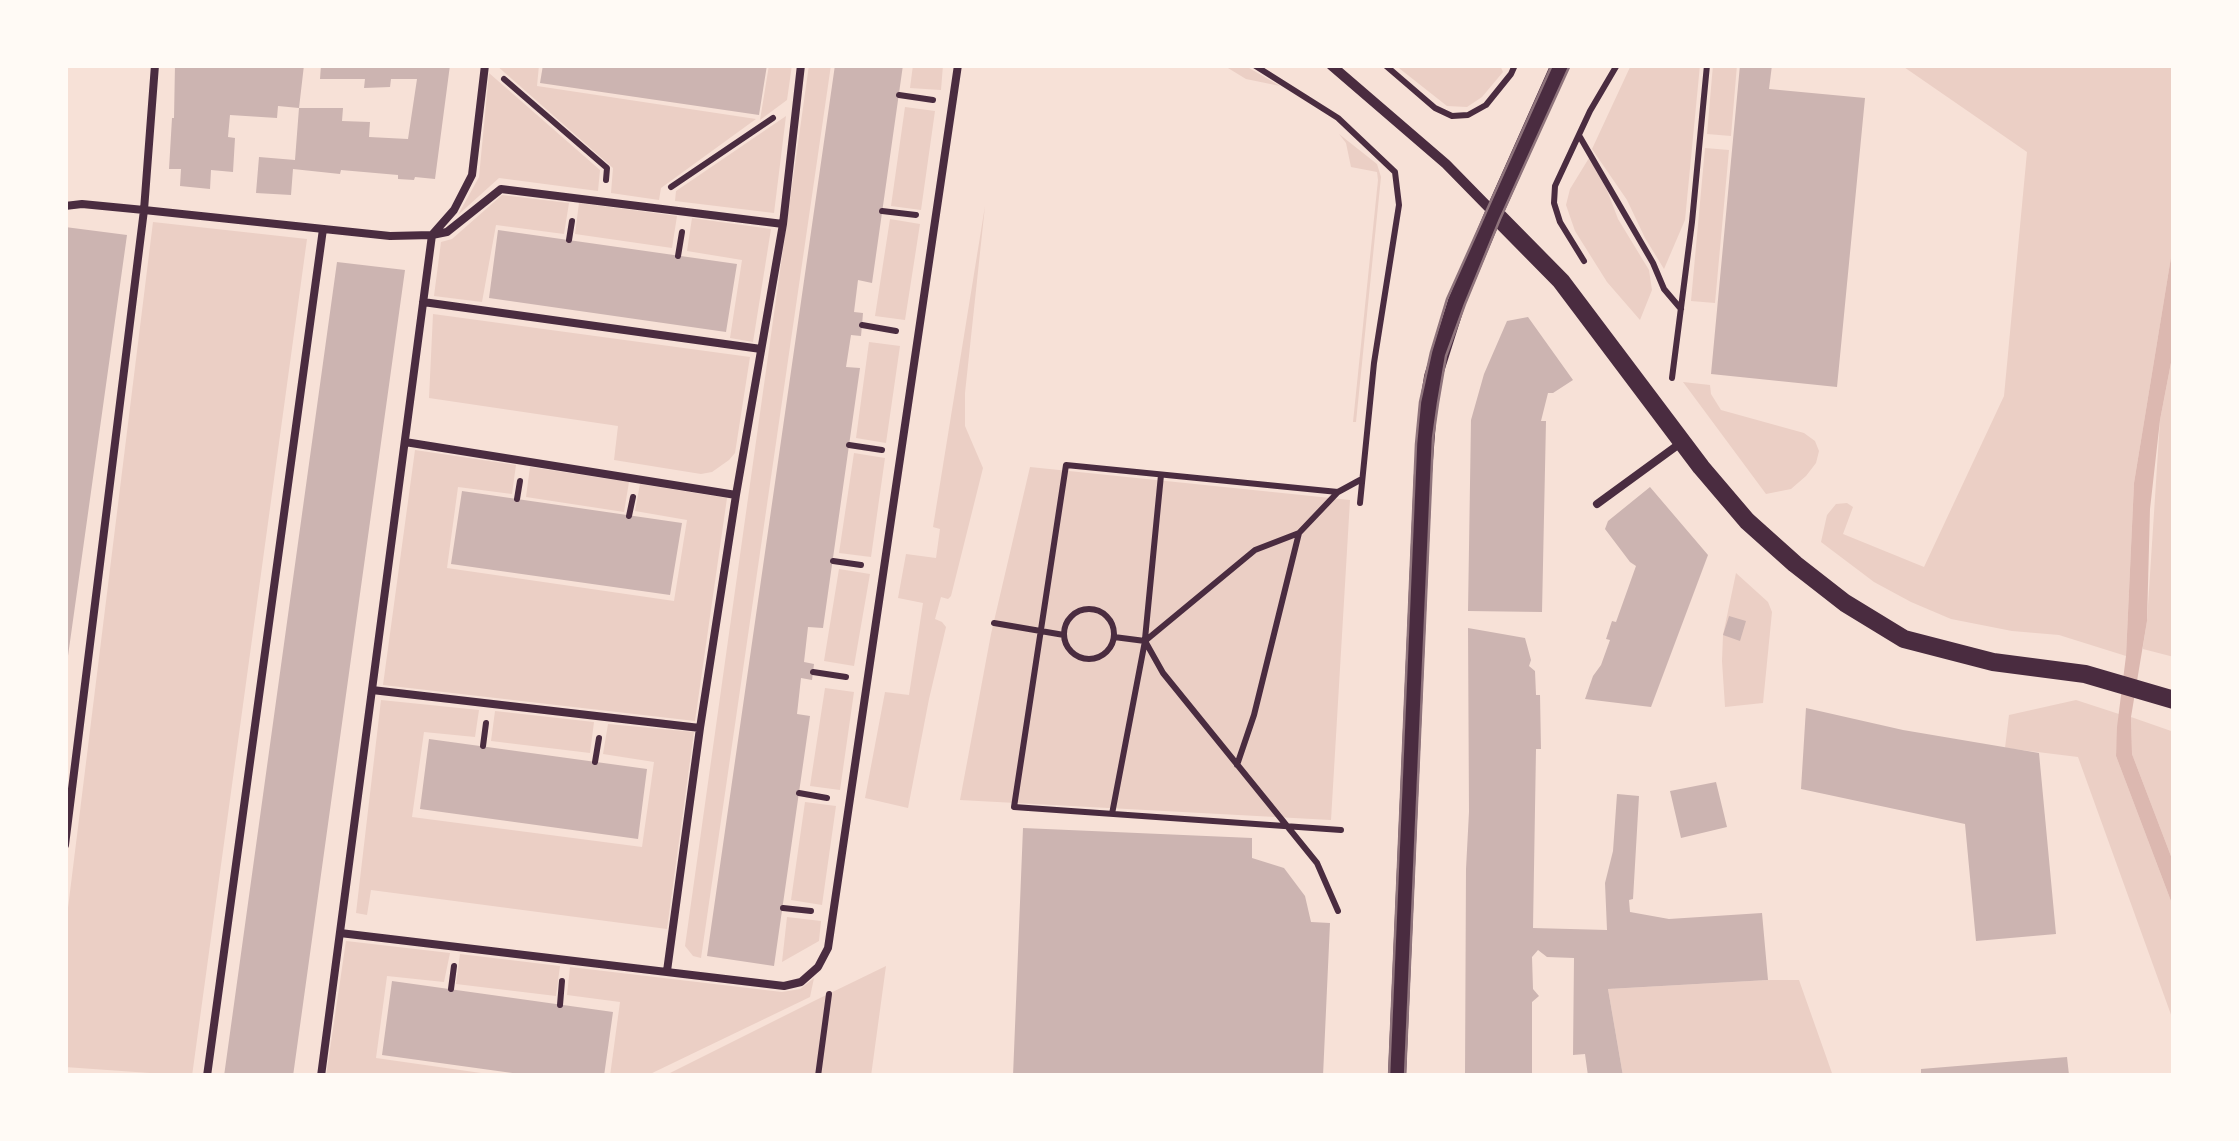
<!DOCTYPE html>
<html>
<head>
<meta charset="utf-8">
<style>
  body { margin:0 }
  #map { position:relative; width:2239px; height:1141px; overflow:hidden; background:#f7e1d7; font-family:Signika,sans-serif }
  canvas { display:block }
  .frame { position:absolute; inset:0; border:68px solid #fffaf5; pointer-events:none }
</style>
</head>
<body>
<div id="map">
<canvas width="2239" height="1141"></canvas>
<div class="frame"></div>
</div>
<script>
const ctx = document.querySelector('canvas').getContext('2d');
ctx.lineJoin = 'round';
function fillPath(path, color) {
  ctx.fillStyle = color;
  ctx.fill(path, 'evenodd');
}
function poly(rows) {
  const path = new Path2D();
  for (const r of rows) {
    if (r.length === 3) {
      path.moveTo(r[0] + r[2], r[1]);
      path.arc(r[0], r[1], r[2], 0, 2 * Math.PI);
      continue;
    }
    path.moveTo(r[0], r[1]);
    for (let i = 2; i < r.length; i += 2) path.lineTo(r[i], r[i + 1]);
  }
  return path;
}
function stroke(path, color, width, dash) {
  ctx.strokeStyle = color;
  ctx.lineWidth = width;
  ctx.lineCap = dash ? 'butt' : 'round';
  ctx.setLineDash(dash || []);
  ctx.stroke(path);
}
const green = poly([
  [496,65,539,65,537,86,756,119,661,188,659,200,611,193,613,168],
  [769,65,792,65,787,100,760,120],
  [809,65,831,65,701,958,693,956,685,946],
  [913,65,943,65,941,90,910,88],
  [1223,65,1244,65,1280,86,1246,79],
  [1395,65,1500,65,1503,72,1482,97,1467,107,1447,106],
  [1631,65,1700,65,1685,220,1664,269,1645,238,1627,200,1592,149],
  [1713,65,1737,65,1731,136,1707,134],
  [1901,65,2174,65,2174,239,2134,483,2126,656,2059,635,2012,631,1951,619,1911,602,1874,582,1821,542,1827,515,1836,504,1847,503,1853,507,1843,534,1924,567,2004,396,2027,152],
  [489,73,600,170,598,191,499,178,458,215,479,177],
  [905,107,935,111,921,210,891,206],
  [786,116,774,213,675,201,676,191],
  [1339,134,1377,164,1381,177,1356,422,1353,422,1378,180,1377,172,1351,167,1346,143],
  [1705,148,1729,150,1715,303,1691,301],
  [1589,158,1607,190,1618,219,1649,270,1652,290,1640,320,1607,282,1575,231,1566,205,1570,189],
  [502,195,569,203,564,234,496,225,482,302,434,296,441,242,452,239],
  [579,203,677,216,672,248,575,234],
  [985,206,965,393,965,426,983,468,951,596,948,599,941,597,935,619,942,622,946,627,929,699,908,808,865,798,885,692,909,695,923,603,898,598,906,554,936,558,940,529,933,527],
  [692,218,771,229,753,342,730,338,742,260,687,251],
  [890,219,920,224,905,320,875,316],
  [153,222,307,239,192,1076,65,1067,65,932],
  [433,314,750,357,735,453,729,460,712,472,701,474,614,460,618,426,429,398],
  [869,342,900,346,886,443,856,438],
  [2174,347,2174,657,2143,649,2143,646,2147,621,2160,420],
  [1683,382,1710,385,1711,394,1721,410,1804,433,1815,441,1819,451,1816,463,1806,476,1791,489,1766,494],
  [415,450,516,465,512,494,458,487,447,568,674,601,687,520,635,511,640,484,727,498,695,721,383,685],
  [854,453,885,458,871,557,839,553],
  [530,467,629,482,624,512,526,497],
  [1030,467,1350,500,1331,820,960,800,991,634],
  [839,569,870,574,854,666,824,661],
  [1736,573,1768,602,1772,612,1763,703,1725,707,1722,661,1723,635],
  [825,688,854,692,840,790,810,786],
  [381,700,479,710,475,737,424,732,412,817,642,847,654,762,603,754,608,724,694,732,667,929,371,890,367,915,356,913],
  [2076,700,2119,714,2116,756,2174,909,2174,1023,2078,757,2005,748,2009,715],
  [495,711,594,722,590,753,491,741],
  [2131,717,2174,732,2174,864,2132,754],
  [805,802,836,806,822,905,791,900],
  [787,917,821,921,819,941,782,962],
  [346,941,450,953,444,982,387,976,376,1058,502,1076,326,1076],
  [460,954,560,966,556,996,456,984],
  [886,966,871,1076,664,1076,814,1001],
  [570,967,782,992,800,989,814,978,810,997,646,1076,610,1076,620,1002,567,995],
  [1768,980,1799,980,1833,1076,1623,1076,1608,989]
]);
const water = poly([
  [2174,239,2174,347,2160,420,2150,509,2147,621,2131,717,2132,754,2174,864,2174,909,2116,756,2117,727,2126,656,2134,483]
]);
const building = poly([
  [175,65,304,65,299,108,278,106,277,118,230,115,228,137,235,138,233,172,211,170,210,189,180,186,181,169,169,169,172,118,174,118],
  [321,65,450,65,435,179,415,177,414,180,398,179,398,175,341,170,340,174,293,169,291,195,256,193,259,157,295,160,299,108,343,108,342,121,370,122,369,137,408,139,417,79,391,79,390,87,364,88,365,79,320,79],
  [543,65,767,65,759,115,540,83],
  [835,65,903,65,872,283,858,280,854,312,863,313,862,325,861,336,851,335,846,367,860,368,823,628,808,627,804,662,814,664,812,680,801,678,797,714,810,716,774,966,707,956],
  [1740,65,1772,65,1769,89,1865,98,1837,387,1711,374],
  [65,227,127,235,67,663,65,663],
  [498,230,737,264,726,332,489,298],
  [337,262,405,270,293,1076,224,1076],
  [1528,317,1573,380,1553,393,1548,393,1541,421,1546,421,1542,612,1468,611,1471,420,1484,374,1507,321],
  [1650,487,1708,555,1651,707,1585,699,1593,676,1601,665,1610,640,1606,639,1612,621,1616,622,1636,566,1630,562,1605,529,1608,521],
  [462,491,682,523,670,595,451,564],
  [1729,616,1746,621,1740,641,1723,635],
  [1468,628,1525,638,1531,660,1529,666,1535,671,1536,695,1540,695,1541,749,1536,749,1533,928,1607,930,1605,883,1613,851,1617,794,1639,796,1633,899,1629,900,1630,912,1669,919,1762,913,1768,980,1608,989,1623,1076,1588,1076,1585,1054,1573,1055,1574,958,1547,957,1538,950,1532,957,1533,989,1539,996,1532,1002,1532,1076,1465,1074,1466,869,1469,812],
  [1806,708,1903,730,2039,753,2056,934,1976,941,1965,824,1801,789],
  [429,739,647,769,638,839,420,809],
  [1716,782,1727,827,1681,838,1670,791],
  [1023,828,1252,838,1252,858,1284,868,1305,896,1311,922,1330,923,1323,1076,1013,1076],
  [392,981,613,1012,604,1076,534,1076,382,1055],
  [2067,1057,2069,1075,1921,1076,1921,1069]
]);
const path = poly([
  [1254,65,1338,118,1395,172,1399,205,1374,363,1360,503],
  [1385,65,1435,108,1452,116,1468,115,1486,105,1511,74,1515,65],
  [504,79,607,168,606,180],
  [899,95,933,100],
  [1580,137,1653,263,1664,289,1681,309],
  [671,187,773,118],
  [882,211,916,215],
  [569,240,572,221],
  [678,256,682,232],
  [1584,261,1560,222,1554,203,1555,186,1590,111,1617,65],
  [862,325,896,331],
  [1672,378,1692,222,1707,65],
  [849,445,882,450],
  [1338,492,1066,465,1014,807,1341,830],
  [517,499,520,481],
  [629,516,633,497],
  [833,561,861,565],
  [1089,634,25],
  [994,623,1064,635],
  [1114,637,1145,641,1255,550,1299,533,1338,492,1360,480],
  [1145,639,1161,475],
  [813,672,846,677],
  [483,746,486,723],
  [595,762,599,738],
  [1237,765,1254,715,1299,533],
  [799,793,827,798],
  [1112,814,1145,641,1163,673,1317,863,1338,911],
  [783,908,811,911],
  [451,989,454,966],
  [560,1005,562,981],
  [818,1076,829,994]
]);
const service = poly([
  [155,65,144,210,390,236,432,235,454,210,472,175,485,65],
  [65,206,82,204,144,210,65,845],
  [423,302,761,349],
  [405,442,736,495],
  [1597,504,1682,442],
  [372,690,700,728,736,495,783,224,801,65],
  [340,933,784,986,801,982,818,967,828,948,958,65],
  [667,971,700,728],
  [207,1076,323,229],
  [321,1076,432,235,447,232,501,189,783,224]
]);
const minor = poly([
  [1331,65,1446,164,1494,213]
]);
const tertiary = poly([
  [1494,213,1561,281,1701,467,1747,521,1795,564,1845,603,1904,639,1993,662,2085,674,2174,700],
  [1397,1076,1423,473,1428,408,1433,377,1457,301,1494,213,1560,65]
]);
const tram = poly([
  [1389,1076,1416,444,1420,402,1431,352,1447,299,1552,65],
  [1405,1076,1433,438,1438,403,1446,356,1465,304,1500,219,1570,65]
]);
fillPath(green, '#ebcfc5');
fillPath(water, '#dcb8b0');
fillPath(building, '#ccb4b1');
stroke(path, '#4a2c40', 6);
stroke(service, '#4a2c40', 8);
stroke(minor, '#4a2c40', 10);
stroke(tertiary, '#4a2c40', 18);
stroke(tram, '#8f747c', 2.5);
</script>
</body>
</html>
